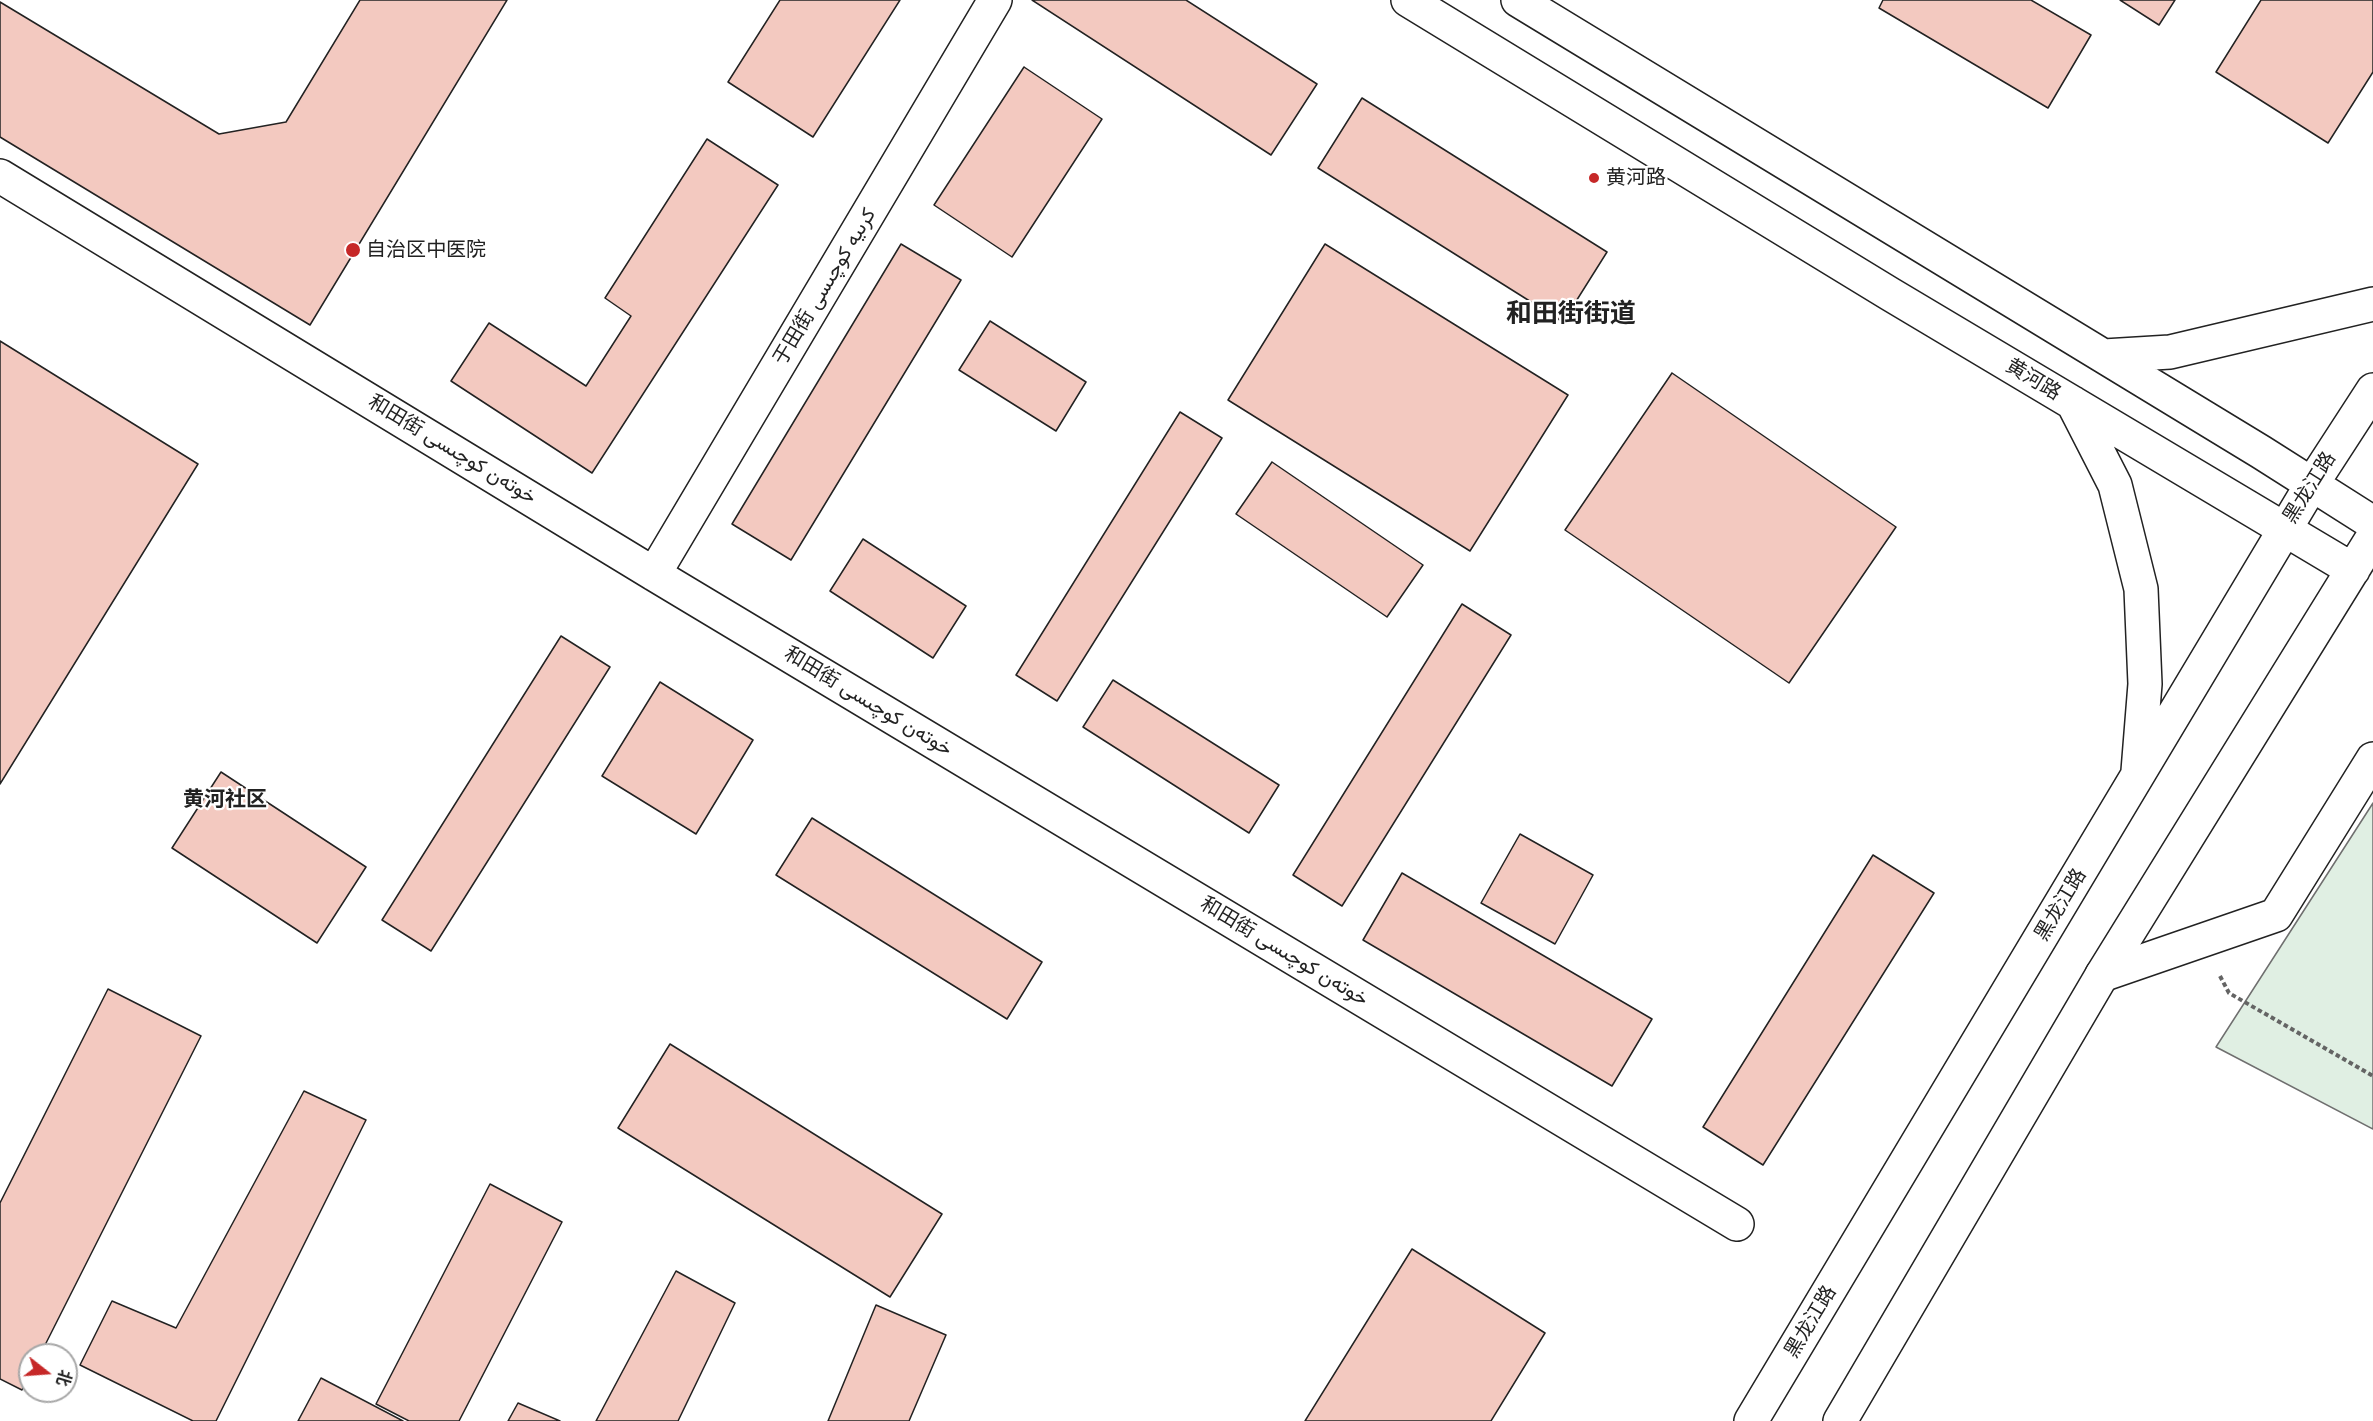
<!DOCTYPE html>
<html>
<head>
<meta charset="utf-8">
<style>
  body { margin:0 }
  #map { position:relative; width:2373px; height:1421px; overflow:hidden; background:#fff; font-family:Arial,"Noto Sans SC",sans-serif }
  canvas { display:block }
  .north { position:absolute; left:18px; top:1343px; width:60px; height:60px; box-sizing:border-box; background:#fff; border:2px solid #a7a7a7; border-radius:50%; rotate:107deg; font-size:16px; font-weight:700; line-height:24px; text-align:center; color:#222 }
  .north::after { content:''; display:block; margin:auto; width:21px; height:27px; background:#c62828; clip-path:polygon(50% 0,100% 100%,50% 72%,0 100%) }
</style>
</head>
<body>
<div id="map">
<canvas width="2373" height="1421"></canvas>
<div class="north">北</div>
</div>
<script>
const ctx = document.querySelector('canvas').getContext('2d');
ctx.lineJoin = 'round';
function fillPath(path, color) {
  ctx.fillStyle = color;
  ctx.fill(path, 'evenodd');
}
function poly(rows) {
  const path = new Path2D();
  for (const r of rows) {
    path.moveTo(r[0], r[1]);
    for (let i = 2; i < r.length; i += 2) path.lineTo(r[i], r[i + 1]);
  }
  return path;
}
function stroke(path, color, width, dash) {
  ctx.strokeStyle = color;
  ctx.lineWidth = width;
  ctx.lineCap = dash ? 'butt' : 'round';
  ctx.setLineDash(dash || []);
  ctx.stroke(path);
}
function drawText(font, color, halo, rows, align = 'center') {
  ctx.font = font + ' Arial,Vazirmatn,"Noto Sans SC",sans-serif';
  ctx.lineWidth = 4.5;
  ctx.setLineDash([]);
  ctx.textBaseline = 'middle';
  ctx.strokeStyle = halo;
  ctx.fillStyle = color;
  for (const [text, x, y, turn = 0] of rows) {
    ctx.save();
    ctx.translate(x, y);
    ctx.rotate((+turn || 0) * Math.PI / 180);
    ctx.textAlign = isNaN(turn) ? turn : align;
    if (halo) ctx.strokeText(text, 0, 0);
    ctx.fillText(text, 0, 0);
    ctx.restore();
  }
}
const green = poly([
  [2373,803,2373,1129,2216,1047,2373,803]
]);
const building = poly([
  [360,0,507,0,310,325,0,137,0,2,219,134,286,122,360,0],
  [780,0,900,0,813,137,728,82,780,0],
  [1032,0,1186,0,1317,84,1271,155,1032,0],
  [1883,0,2031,0,2091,35,2048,108,1879,8,1883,0],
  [2120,0,2175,0,2159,25,2120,0],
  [2261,0,2373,0,2373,72,2328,143,2216,72,2261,0],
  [1024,67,1102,119,1012,257,934,205,1024,67],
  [1362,98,1607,252,1563,322,1318,168,1362,98],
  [707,139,778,185,592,473,451,381,489,323,586,386,631,316,605,298,707,139],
  [901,244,961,280,791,560,732,524,901,244],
  [1325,244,1568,395,1470,551,1228,400,1325,244],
  [990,321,1086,382,1056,431,959,370,990,321],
  [0,341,198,464,0,784,0,341],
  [1672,373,1896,527,1789,683,1565,530,1672,373],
  [1180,412,1222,438,1057,701,1016,675,1180,412],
  [1272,462,1423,565,1387,617,1236,514,1272,462],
  [863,539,966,606,933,658,830,591,863,539],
  [1462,604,1511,635,1342,906,1293,875,1462,604],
  [561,636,610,667,431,951,382,920,561,636],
  [1113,680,1279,785,1249,833,1083,727,1113,680],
  [660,682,753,740,696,834,602,776,660,682],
  [221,772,366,867,317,943,172,848,221,772],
  [812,818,1042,962,1007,1019,776,875,812,818],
  [1520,834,1593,875,1555,944,1481,903,1520,834],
  [1873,855,1934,893,1763,1165,1703,1127,1873,855],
  [1402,873,1652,1019,1612,1086,1363,940,1402,873],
  [108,989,201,1036,40,1355,30,1355,30,1375,22,1390,0,1379,0,1203,108,989],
  [670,1044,942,1214,890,1297,618,1128,670,1044],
  [304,1091,366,1120,216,1421,193,1421,80,1365,112,1301,176,1328,304,1091],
  [490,1184,562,1222,459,1421,409,1421,376,1404,490,1184],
  [1412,1249,1545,1333,1491,1421,1305,1421,1412,1249],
  [676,1271,735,1303,678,1421,596,1421,676,1271],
  [876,1305,946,1335,909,1421,828,1421,876,1305],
  [321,1378,403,1421,298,1421,321,1378],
  [518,1403,560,1421,508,1421,518,1403]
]);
const path = poly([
  [2220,976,2229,993,2373,1076]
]);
const street = poly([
  [0,176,654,574,1737,1224],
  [654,574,995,0],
  [2102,975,2276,915,2373,759]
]);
const secondary = poly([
  [1408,0,1890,294,2353,570],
  [1518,0,2261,452,2373,523],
  [2104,356,2170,352,2373,304],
  [2073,403,2115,485,2141,589,2145,684,2138,771],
  [1751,1421,2312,484,2373,390],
  [1840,1421,2102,975,2373,537]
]);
const markers = [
  [1594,178,6,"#c62828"],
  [353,250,8,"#c62828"]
];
const poiNames = [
  ["黄河路",1606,178],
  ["自治区中医院",366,250]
];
const streetNames = [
  ["于田街 كرىيە كوچىسى",825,287,-59],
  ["黄河路",2033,380,31],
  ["和田街 خوتەن كوچىسى",452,450,31],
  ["黑龙江路",2310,488,-58],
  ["和田街 خوتەن كوچىسى",868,702,31],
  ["黑龙江路",2061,905,-59],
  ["和田街 خوتەن كوچىسى",1284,952,31],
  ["黑龙江路",1811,1322,-59]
];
const neighbourhoodNames = [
  ["黄河社区",225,800]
];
const districtNames = [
  ["和田街街道",1571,315]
];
fillPath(green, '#e0efe3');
stroke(green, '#6f6f6f', 1.5);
fillPath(building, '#f3c9c0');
stroke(building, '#222', 1.5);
stroke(street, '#222', 36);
stroke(secondary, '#222', 36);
stroke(path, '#646464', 4, [4.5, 3]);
stroke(street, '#fff', 33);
stroke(secondary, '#fff', 33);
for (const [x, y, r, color] of markers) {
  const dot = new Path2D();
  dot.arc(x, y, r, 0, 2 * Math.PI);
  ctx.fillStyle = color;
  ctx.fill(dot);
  stroke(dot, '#fff', 2);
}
drawText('20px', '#222', '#fff', poiNames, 'left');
drawText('20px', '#222', '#fff', streetNames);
drawText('bold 21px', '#222', '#fff', neighbourhoodNames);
drawText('bold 26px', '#222', '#fff', districtNames);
</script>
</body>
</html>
